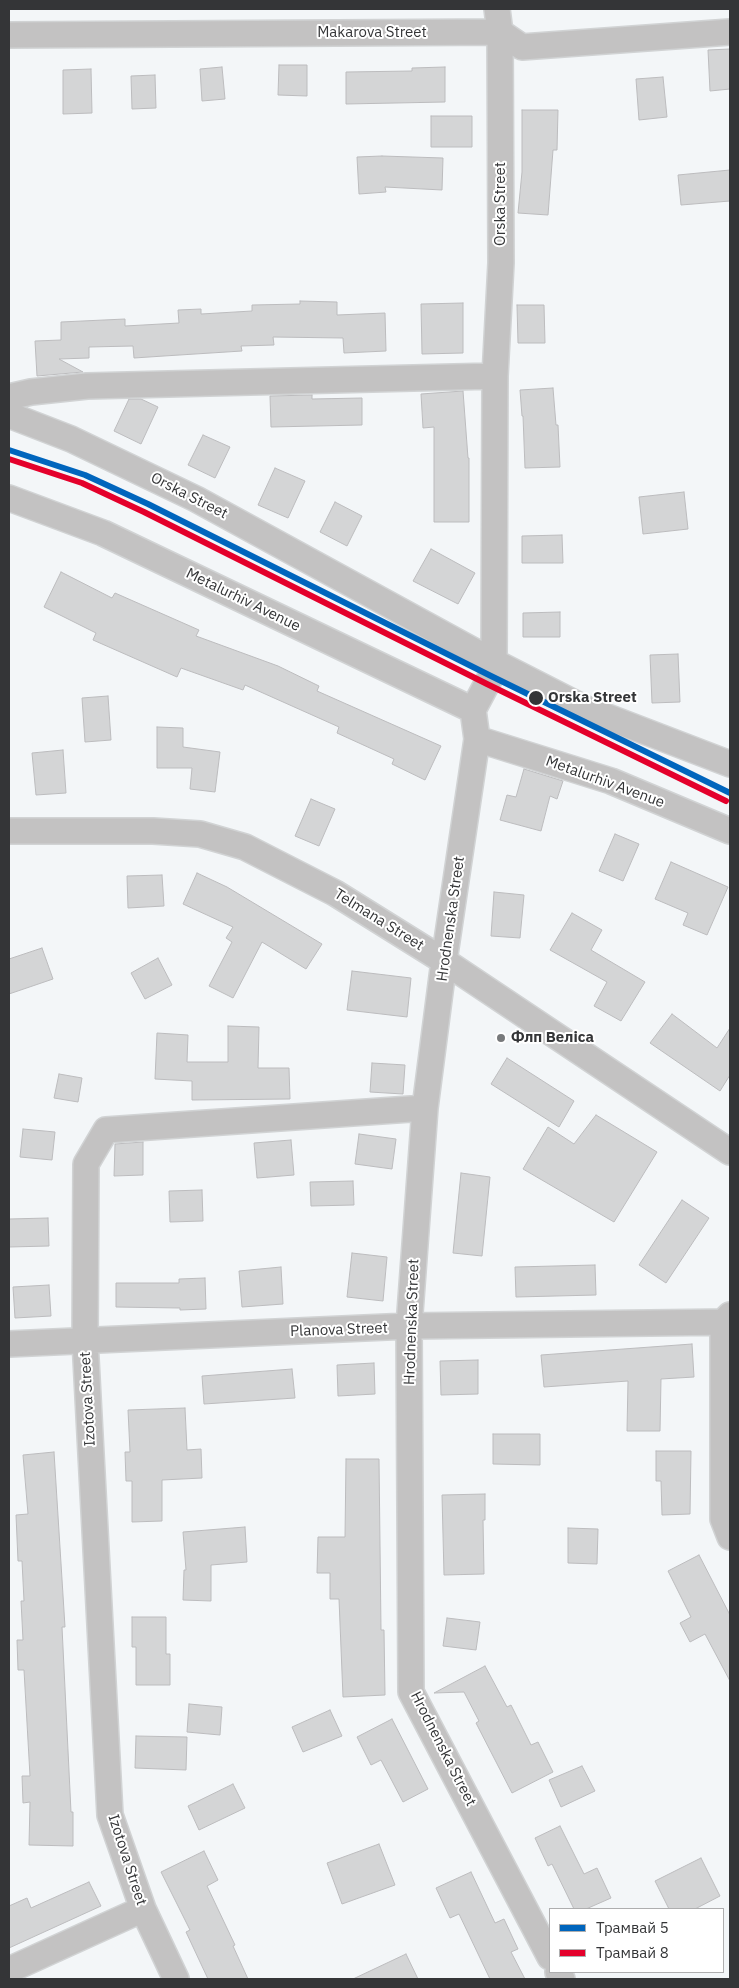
<!DOCTYPE html>
<html>
<head>
<meta charset="utf-8">
<style>
  body { margin:0 }
  #map { position:relative; width:739px; height:1988px; overflow:hidden; background:#f3f6f8; font-family:"IBM Plex Sans",sans-serif }
  canvas { display:block }
  .frame { position:absolute; inset:0; border:10px solid #343537; pointer-events:none }
  .legend { position:absolute; left:549px; top:1908px; width:175px; height:65px; box-sizing:border-box; background:#fff; border:1px solid #aeaeaf; margin:0; padding:6px 9px; list-style:none; font-size:15px; color:#343537 }
  .legend li { display:flex; align-items:center; gap:10px; height:25px }
  .legend b { width:25px; border:1px solid #aeaeaf }
</style>
</head>
<body>
<div id="map">
<canvas width="739" height="1988"></canvas>
<div class="frame"></div>
<ul class="legend">
<li><b style="height:6px;background:#0065bd"></b>Трамвай 5</li>
<li><b style="height:6px;background:#e4002b"></b>Трамвай 8</li>
</ul>
</div>
<script>
const ctx = document.querySelector('canvas').getContext('2d');
ctx.lineJoin = 'round';
function fillPath(path, color) {
  ctx.fillStyle = color;
  ctx.fill(path, 'evenodd');
}
function poly(rows) {
  const path = new Path2D();
  for (const r of rows) {
    path.moveTo(r[0], r[1]);
    for (let i = 2; i < r.length; i += 2) path.lineTo(r[i], r[i + 1]);
  }
  return path;
}
function stroke(path, color, width, dash) {
  ctx.strokeStyle = color;
  ctx.lineWidth = width;
  ctx.lineCap = dash ? 'butt' : 'round';
  ctx.setLineDash(dash || []);
  ctx.stroke(path);
}
function drawText(font, color, halo, rows, align = 'center') {
  ctx.font = font + ' "IBM Plex Sans",sans-serif';
  ctx.lineWidth = 4;
  ctx.setLineDash([]);
  ctx.textBaseline = 'middle';
  ctx.strokeStyle = halo;
  ctx.fillStyle = color;
  for (const [text, x, y, turn = 0] of rows) {
    ctx.save();
    ctx.translate(x, y);
    ctx.rotate((+turn || 0) * Math.PI / 180);
    ctx.textAlign = isNaN(turn) ? turn : align;
    if (halo) ctx.strokeText(text, 0, 0);
    ctx.fillText(text, 0, 0);
    ctx.restore();
  }
}
const building = poly([
  [730,49,730,89,710,91,708,50,730,49],
  [279,65,307,65,307,96,278,95,279,65],
  [222,67,225,99,202,101,200,69,222,67],
  [445,67,445,102,346,104,346,72,412,71,412,68,445,67],
  [91,69,92,113,63,114,63,70,91,69],
  [155,75,156,108,132,109,131,76,155,75],
  [663,77,667,117,639,120,636,79,663,77],
  [522,110,558,110,557,150,553,150,548,215,518,213,522,172,522,110],
  [431,116,472,116,472,147,431,147,431,116],
  [382,156,443,158,442,190,385,187,386,192,359,194,357,157,382,156],
  [730,170,730,201,681,205,678,175,730,170],
  [300,301,337,302,337,315,385,313,386,351,344,353,343,338,273,337,274,345,241,346,242,351,164,356,134,358,133,346,89,347,89,358,59,359,83,372,37,376,35,341,61,340,61,322,125,319,125,326,179,323,178,310,201,309,201,314,252,311,252,305,300,304,300,301],
  [463,303,463,353,422,354,421,304,463,303],
  [517,305,544,305,545,343,518,343,517,305],
  [553,388,556,425,558,425,560,467,525,468,523,416,522,416,520,390,553,388],
  [463,391,468,458,469,458,469,522,434,522,434,427,423,428,421,394,463,391],
  [312,395,312,399,362,398,362,425,271,427,270,396,312,395],
  [129,399,141,399,158,407,141,444,114,431,129,399],
  [203,435,230,447,215,478,188,465,203,435],
  [275,468,305,481,288,518,258,505,275,468],
  [684,492,688,529,643,534,639,497,684,492],
  [335,502,362,516,347,546,320,532,335,502],
  [562,535,563,563,522,563,522,536,562,535],
  [431,549,475,573,458,604,413,581,431,549],
  [61,572,112,598,115,593,199,630,196,636,278,666,319,686,317,691,441,746,425,780,392,764,394,759,337,733,339,727,245,685,243,690,181,668,177,677,93,640,96,633,44,607,61,572],
  [560,612,560,637,523,637,523,613,560,612],
  [678,654,680,702,652,703,650,655,678,654],
  [108,696,111,740,85,742,82,698,108,696],
  [157,727,183,728,183,747,220,752,215,792,190,789,192,768,157,768,157,727],
  [63,750,66,793,36,795,32,753,63,750],
  [524,769,563,781,557,799,550,796,541,831,500,820,507,795,516,797,524,769],
  [311,799,335,809,319,846,295,836,311,799],
  [615,834,639,844,623,881,599,871,615,834],
  [671,862,728,887,707,935,683,925,688,913,655,899,671,862],
  [197,873,227,887,322,944,306,969,262,942,233,998,209,986,232,942,226,938,233,927,183,904,197,873],
  [162,875,164,906,128,908,127,876,162,875],
  [494,892,524,895,520,938,491,936,494,892],
  [572,913,602,930,591,950,645,982,621,1021,594,1006,607,982,550,950,572,913],
  [42,948,53,979,9,994,9,959,42,948],
  [158,958,172,985,145,999,131,973,158,958],
  [352,971,411,978,407,1017,347,1010,352,971],
  [672,1014,717,1048,730,1028,730,1075,720,1091,650,1043,672,1014],
  [228,1026,259,1027,258,1068,289,1068,290,1099,192,1100,192,1081,155,1079,157,1033,188,1035,187,1062,228,1062,228,1026],
  [507,1058,574,1101,559,1127,491,1084,507,1058],
  [372,1063,405,1065,403,1094,370,1092,372,1063],
  [59,1074,82,1078,78,1102,54,1098,59,1074],
  [596,1115,657,1152,614,1222,523,1169,548,1127,574,1144,596,1115],
  [23,1129,55,1132,52,1160,20,1157,23,1129],
  [359,1134,396,1139,392,1169,355,1164,359,1134],
  [291,1140,294,1175,257,1178,254,1143,291,1140],
  [143,1142,143,1175,114,1176,115,1144,143,1142],
  [461,1173,490,1177,482,1256,453,1253,461,1173],
  [353,1181,354,1205,311,1206,310,1182,353,1181],
  [202,1190,203,1221,170,1222,169,1191,202,1190],
  [682,1200,709,1218,666,1283,639,1265,682,1200],
  [48,1218,49,1246,9,1247,9,1219,48,1218],
  [352,1253,387,1257,383,1301,347,1297,352,1253],
  [595,1265,596,1295,516,1297,515,1267,595,1265],
  [281,1267,283,1304,242,1307,239,1271,281,1267],
  [205,1278,206,1309,180,1310,180,1308,116,1307,116,1283,179,1283,179,1279,205,1278],
  [49,1285,51,1316,15,1318,13,1287,49,1285],
  [692,1344,694,1377,661,1379,660,1431,627,1431,628,1381,544,1387,541,1355,692,1344],
  [478,1360,478,1394,441,1395,440,1361,478,1360],
  [374,1363,375,1394,338,1396,337,1365,374,1363],
  [292,1369,295,1398,204,1404,202,1376,292,1369],
  [185,1408,187,1450,201,1449,202,1478,162,1480,162,1521,132,1522,132,1481,126,1481,125,1452,130,1452,128,1410,185,1408],
  [493,1434,540,1434,540,1465,493,1464,493,1434],
  [656,1451,691,1451,690,1514,662,1515,661,1481,656,1481,656,1451],
  [54,1452,65,1627,62,1627,71,1812,73,1812,73,1846,29,1845,30,1802,23,1803,22,1776,30,1776,24,1670,18,1670,17,1640,23,1640,21,1601,24,1601,22,1561,18,1561,16,1515,28,1514,23,1455,54,1452],
  [346,1459,379,1459,381,1630,384,1630,385,1695,343,1697,339,1599,330,1599,330,1573,317,1573,318,1537,345,1537,346,1459],
  [485,1494,485,1520,483,1520,484,1574,444,1575,442,1495,485,1494],
  [245,1527,247,1562,211,1565,211,1601,183,1600,184,1570,186,1570,183,1532,245,1527],
  [568,1528,598,1529,597,1564,568,1563,568,1528],
  [699,1555,730,1615,730,1681,705,1634,690,1642,680,1623,691,1617,668,1571,699,1555],
  [132,1617,166,1617,166,1654,170,1654,170,1685,136,1685,136,1647,132,1647,132,1617],
  [447,1618,480,1622,476,1650,443,1646,447,1618],
  [485,1666,507,1707,511,1705,531,1745,538,1742,553,1772,512,1793,476,1723,479,1721,464,1692,434,1693,485,1666],
  [189,1704,222,1707,220,1735,187,1732,189,1704],
  [330,1710,342,1736,303,1752,292,1727,330,1710],
  [392,1719,428,1789,403,1802,381,1760,371,1765,357,1737,392,1719],
  [136,1736,187,1737,186,1770,135,1768,136,1736],
  [582,1766,595,1791,561,1807,549,1780,582,1766],
  [233,1784,245,1808,199,1830,188,1806,233,1784],
  [560,1826,584,1874,597,1868,611,1898,586,1909,574,1909,552,1864,548,1866,535,1838,560,1826],
  [379,1844,395,1885,342,1904,327,1863,379,1844],
  [204,1851,218,1880,207,1886,235,1945,233,1946,248,1979,208,1979,186,1932,190,1930,161,1872,204,1851],
  [701,1858,720,1896,695,1909,669,1909,655,1881,701,1858],
  [471,1872,495,1923,504,1919,518,1949,511,1952,525,1979,490,1979,459,1914,450,1918,436,1888,471,1872],
  [89,1882,101,1906,9,1948,9,1906,27,1898,31,1908,89,1882],
  [406,1954,418,1979,353,1979,406,1954]
]);
const minor = poly([
  [497,9,500,32,501,263,495,376,494,662,491,676,473,710,477,739,444,961,425,1108,409,1326,411,1692,550,1957],
  [9,35,500,32,522,47,730,32],
  [9,397,31,392,87,386,495,376],
  [9,415,71,439,196,499,494,662,584,708,730,764],
  [9,498,103,533,473,710],
  [477,739,611,781,730,831],
  [9,831,153,831,200,834,245,847,335,893,444,961,730,1152],
  [730,1315,723,1322,723,1519,730,1537],
  [9,1344,409,1326,730,1322],
  [9,1970,143,1909],
  [558,1972,562,1979],
  [176,1979,143,1909,110,1815,85,1340,86,1164,106,1130,425,1108]
]);
const tram1 = poly([
  [9,450,85,475,148,504,491,676,730,793]
]);
const tram2 = poly([
  [9,459,82,483,144,512,487,684,726,801]
]);
const markers = [
  [536,698,8,"#343537"],
  [501,1038,5,"#77797b"]
];
const streetNames = [
  ["Makarova Street",372,33],
  ["Orska Street",501,204,-90],
  ["Orska Street",189,496,27],
  ["Metalurhiv Avenue",243,600,26],
  ["Metalurhiv Avenue",605,782,20],
  ["Hrodnenska Street",451,919,-82],
  ["Telmana Street",379,920,32],
  ["Hrodnenska Street",412,1322,-88],
  ["Planova Street",339,1330,-2],
  ["Izotova Street",88,1399,-93],
  ["Hrodnenska Street",443,1749,63],
  ["Izotova Street",127,1860,72]
];
const stopNames = [
  ["Orska Street",548,698]
];
const poiNames = [
  ["Флп Веліса",511,1038]
];
fillPath(building, '#d4d5d6');
stroke(building, '#bcbcbe', 1);
stroke(minor, '#d1d3d4', 28);
stroke(minor, '#c3c2c2', 25);
stroke(tram1, '#0065bd', 6);
stroke(tram2, '#e4002b', 6);
for (const [x, y, r, color] of markers) {
  const dot = new Path2D();
  dot.arc(x, y, r, 0, 2 * Math.PI);
  ctx.fillStyle = color;
  ctx.fill(dot);
  stroke(dot, '#fff', 2);
}
drawText('15px', '#343537', '#fff', streetNames);
drawText('bold 15px', '#343537', '#fff', stopNames, 'left');
drawText('bold 15px', '#343537', '#fff', poiNames, 'left');
</script>
</body>
</html>
